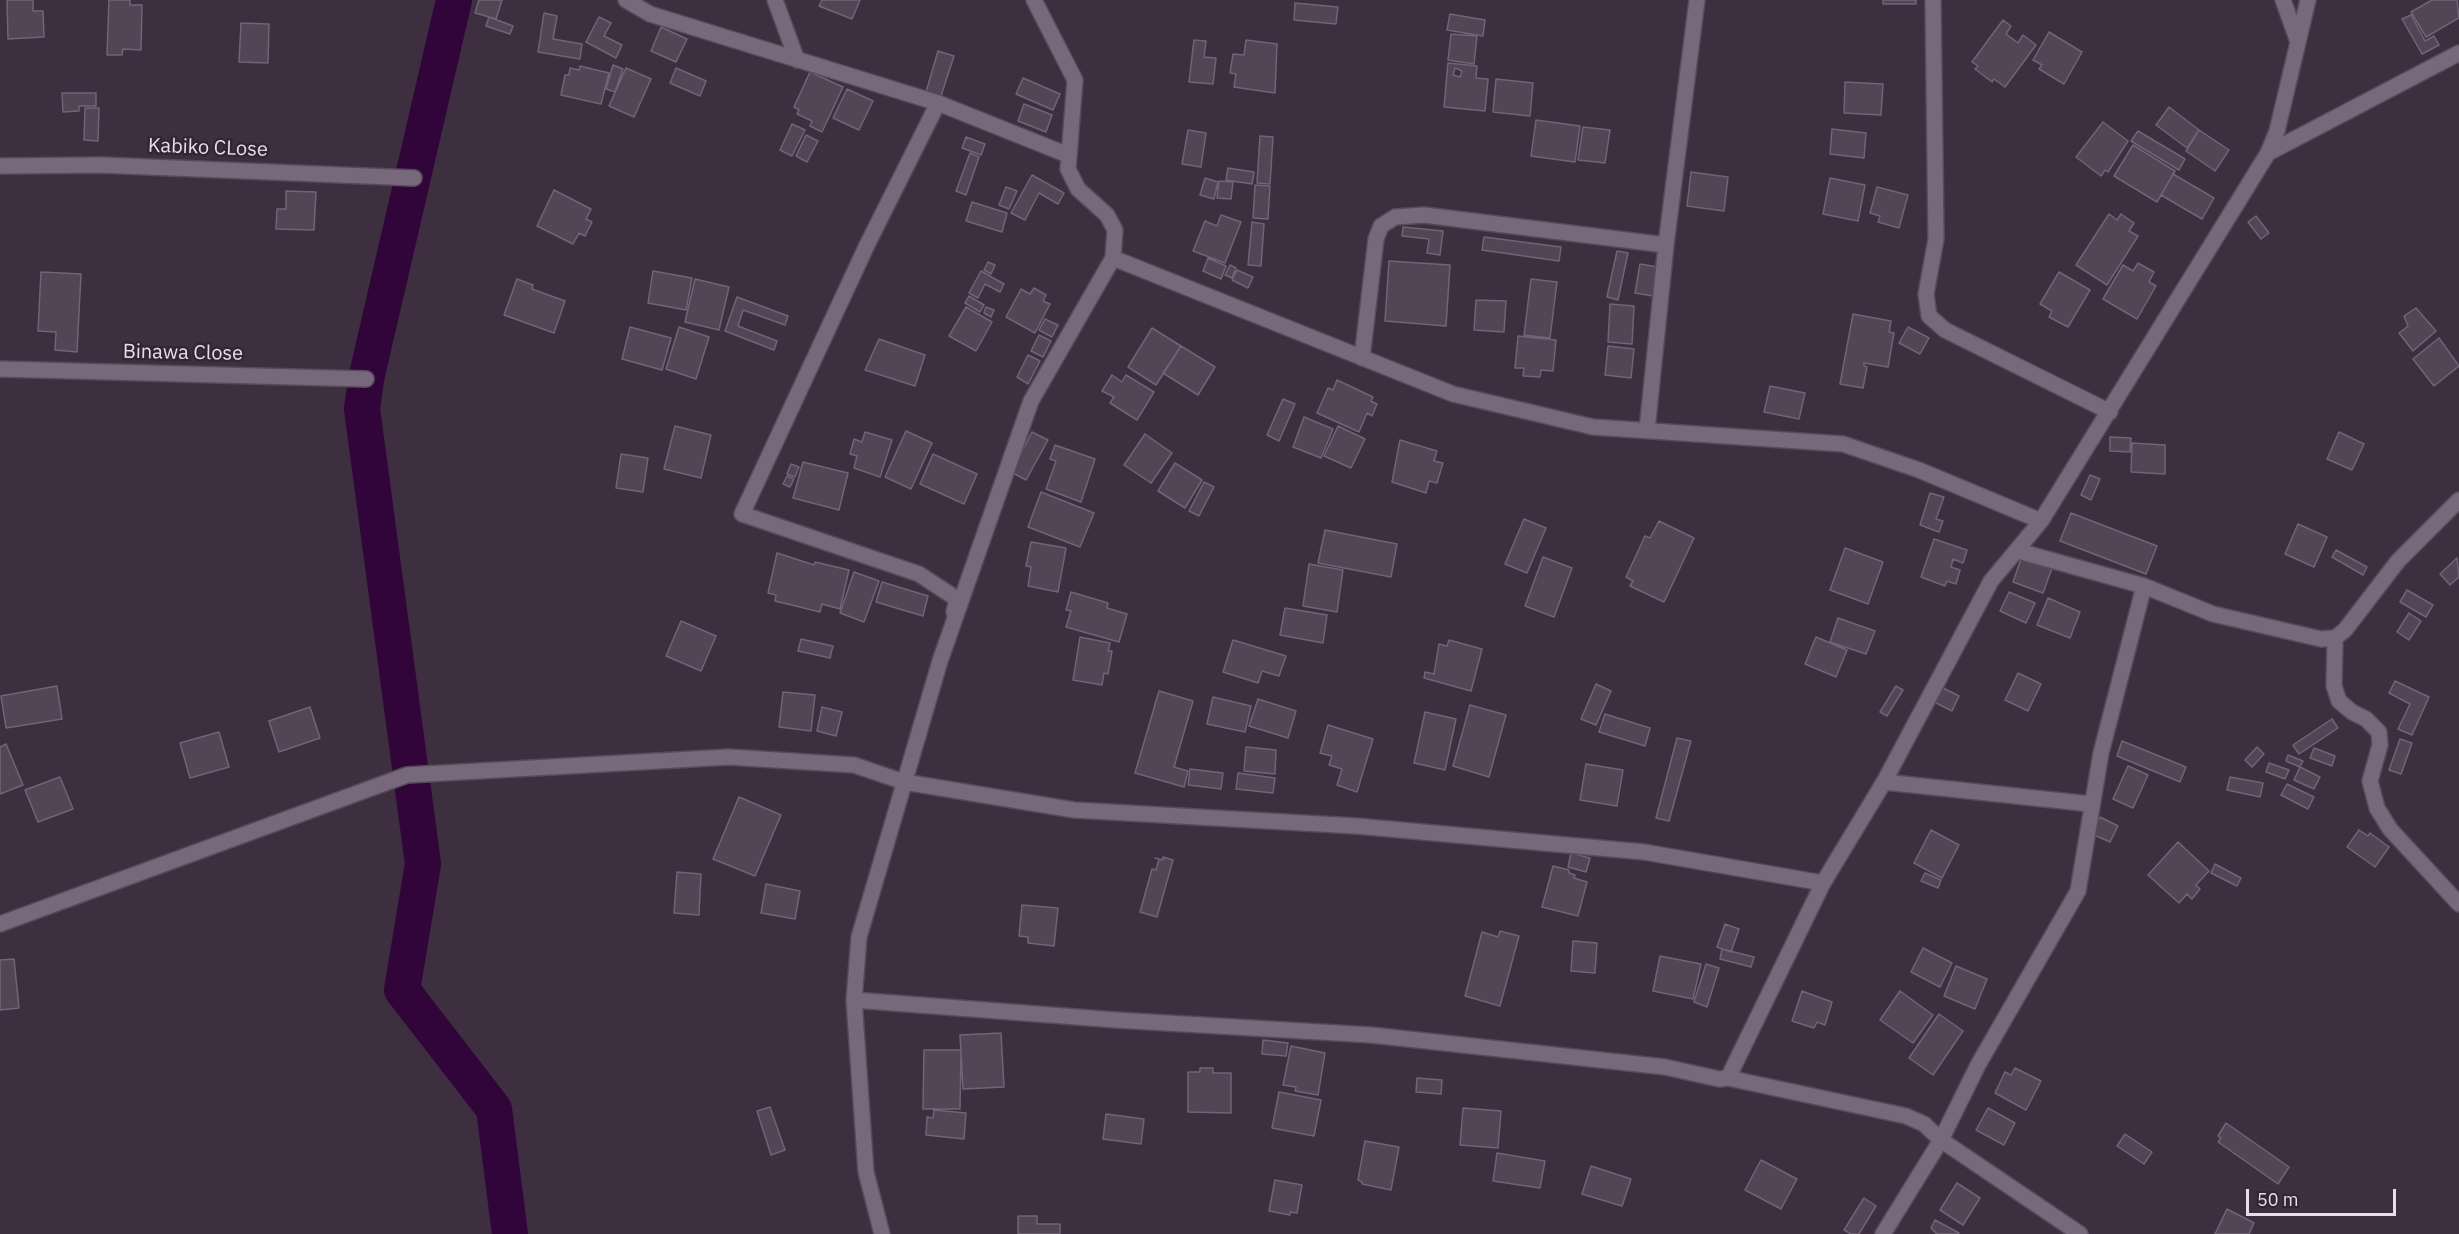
<!DOCTYPE html>
<html>
<head>
<meta charset="utf-8">
<style>
  body { margin:0 }
  #map { position:relative; width:2459px; height:1234px; overflow:hidden; background:#3d2f40; font-family:"IBM Plex Sans",sans-serif }
  canvas { display:block }
  .scale { position:absolute; left:2246px; top:1189px; width:150px; height:27px; box-sizing:border-box; border:3px solid #e7dee9; border-top:0; padding-left:8px; font-size:18px; line-height:21px; white-space:nowrap; color:#e7dee9; -webkit-text-stroke:4px #332536; paint-order:stroke }
</style>
</head>
<body>
<div id="map">
<canvas width="2459" height="1234"></canvas>
<div class="scale">50 m</div>
</div>
<script>
const ctx = document.querySelector('canvas').getContext('2d');
ctx.lineJoin = 'round';
function poly(rows) {
  const path = new Path2D();
  for (const r of rows) {
    path.moveTo(r[0], r[1]);
    for (let i = 2; i < r.length; i += 2) path.lineTo(r[i], r[i + 1]);
  }
  return path;
}
function stroke(path, color, width, dash) {
  ctx.strokeStyle = color;
  ctx.lineWidth = width;
  ctx.lineCap = dash ? 'butt' : 'round';
  ctx.setLineDash(dash || []);
  ctx.stroke(path);
}
function fillPath(path, color) {
  ctx.fillStyle = color;
  ctx.fill(path, 'evenodd');
}
function drawText(font, color, halo, rows, align = 'center') {
  ctx.font = font + ' "IBM Plex Sans",sans-serif';
  ctx.lineWidth = 5;
  ctx.setLineDash([]);
  ctx.textBaseline = 'middle';
  ctx.strokeStyle = halo;
  ctx.fillStyle = color;
  for (const [text, x, y, turn = 0] of rows) {
    ctx.save();
    ctx.translate(x, y);
    ctx.rotate((+turn || 0) * Math.PI / 180);
    ctx.textAlign = isNaN(turn) ? turn : align;
    if (halo) ctx.strokeText(text, 0, 0);
    ctx.fillText(text, 0, 0);
    ctx.restore();
  }
}
const river = poly([
  [454,0,366,379,362,409,423,864,402,990,494,1109,510,1234]
]);
const building = poly([
  [7,0,33,0,33,11,43,11,44,37,8,39,7,0],
  [130,0,130,5,142,5,141,50,123,49,122,55,107,55,109,0,130,0],
  [479,0,502,0,496,19,475,13,479,0],
  [822,0,860,0,852,19,819,6,822,0],
  [1883,0,1916,0,1916,4,1883,4,1883,0],
  [2432,0,2457,0,2459,18,2426,37,2411,12,2432,0],
  [1295,3,1338,7,1336,24,1294,20,1295,3],
  [544,13,557,16,553,39,582,44,580,59,538,52,544,13],
  [1450,14,1485,20,1483,36,1447,30,1450,14],
  [2411,15,2425,41,2434,36,2439,45,2422,54,2402,19,2411,15],
  [489,17,513,26,510,34,486,26,489,17],
  [599,17,611,23,604,36,622,45,616,58,586,42,599,17],
  [2003,20,2011,26,2006,34,2018,43,2023,35,2036,45,2005,87,1994,79,1992,82,1975,69,1978,66,1972,62,2003,20],
  [241,23,269,24,268,63,239,62,241,23],
  [661,27,687,39,676,62,651,51,661,27],
  [2049,32,2082,52,2064,84,2039,69,2042,65,2033,60,2049,32],
  [1451,34,1477,36,1474,64,1448,60,1451,34],
  [1194,40,1206,41,1204,57,1216,58,1213,84,1189,82,1194,40],
  [1246,40,1277,44,1275,93,1234,87,1236,74,1230,73,1233,54,1244,55,1246,40],
  [938,51,954,56,941,96,926,92,938,51],
  [1448,63,1477,66,1476,78,1488,79,1485,111,1444,107,1448,63],
  [1455,68,1462,71,1460,77,1453,75,1455,68],
  [613,65,623,69,615,92,606,89,613,65],
  [580,66,609,73,601,104,561,95,565,75,569,75,570,68,579,70,580,66],
  [626,68,651,79,634,117,609,106,626,68],
  [676,68,706,81,700,96,670,83,676,68],
  [810,72,843,87,822,132,810,126,812,121,797,114,799,110,794,107,810,72],
  [1023,78,1060,94,1053,110,1016,94,1023,78],
  [1496,79,1533,83,1530,116,1493,112,1496,79],
  [1845,82,1883,84,1881,115,1844,113,1845,82],
  [847,89,873,101,859,130,833,118,847,89],
  [62,93,96,93,96,106,79,106,79,111,63,112,62,93],
  [1024,104,1052,115,1046,132,1018,121,1024,104],
  [2169,107,2199,130,2187,148,2156,125,2169,107],
  [85,108,99,108,98,141,84,140,85,108],
  [1536,120,1580,126,1575,162,1531,156,1536,120],
  [2103,122,2128,141,2108,172,2105,170,2101,176,2076,157,2103,122],
  [792,124,805,130,792,156,780,150,792,124],
  [1583,127,1610,130,1605,163,1578,160,1583,127],
  [1832,129,1866,133,1864,158,1830,154,1832,129],
  [1188,130,1206,133,1201,167,1182,164,1188,130],
  [2199,130,2229,150,2215,171,2186,151,2199,130],
  [2138,131,2185,159,2179,170,2131,141,2138,131],
  [806,135,818,141,807,162,796,156,806,135],
  [1260,136,1273,137,1270,184,1257,183,1260,136],
  [966,137,985,144,981,155,962,148,966,137],
  [2133,145,2175,171,2157,202,2114,176,2133,145],
  [970,153,979,157,966,195,956,191,970,153],
  [1228,168,1254,172,1252,184,1226,180,1228,168],
  [1691,172,1728,177,1724,211,1687,206,1691,172],
  [2173,174,2214,198,2202,219,2161,195,2173,174],
  [1032,175,1064,193,1058,204,1039,193,1025,220,1011,213,1032,175],
  [1205,178,1218,182,1214,199,1200,195,1205,178],
  [1830,178,1865,185,1858,221,1823,214,1830,178],
  [1219,181,1233,182,1231,199,1217,198,1219,181],
  [1255,185,1270,186,1268,219,1253,218,1255,185],
  [1006,187,1017,191,1009,209,999,205,1006,187],
  [1877,187,1908,195,1899,228,1878,222,1880,216,1870,213,1877,187],
  [554,190,591,209,586,219,592,222,585,236,579,233,573,244,537,226,554,190],
  [286,191,316,192,314,230,276,229,277,209,286,209,286,191],
  [972,202,1007,213,1002,232,966,221,972,202],
  [2121,214,2134,223,2129,231,2138,236,2107,285,2076,265,2109,214,2117,220,2121,214],
  [1221,215,1241,222,1225,263,1193,251,1205,221,1217,226,1221,215],
  [2256,216,2269,233,2261,239,2248,222,2256,216],
  [1252,222,1264,224,1261,266,1248,265,1252,222],
  [1403,227,1443,231,1440,255,1427,253,1429,239,1402,236,1403,227],
  [1484,237,1561,247,1559,261,1482,250,1484,237],
  [1617,251,1628,253,1618,300,1607,297,1617,251],
  [1208,258,1226,266,1221,279,1203,271,1208,258],
  [1389,261,1450,265,1446,326,1385,321,1389,261],
  [988,262,995,265,991,274,984,270,988,262],
  [2138,263,2154,272,2149,282,2156,286,2137,319,2103,299,2123,265,2133,271,2138,263],
  [1640,264,1658,267,1653,296,1635,293,1640,264],
  [1230,265,1236,268,1232,278,1225,275,1230,265],
  [1237,270,1253,277,1248,288,1232,280,1237,270],
  [653,271,692,278,686,310,648,303,653,271],
  [981,271,1004,284,1000,292,985,284,978,298,969,293,981,271],
  [41,272,81,274,77,352,55,350,56,332,38,331,41,272],
  [2059,272,2090,290,2068,327,2049,317,2052,311,2040,304,2059,272],
  [517,279,533,285,532,289,565,301,554,333,504,315,517,279],
  [695,279,729,287,719,330,685,322,695,279],
  [1531,279,1557,282,1550,338,1524,335,1531,279],
  [1034,288,1046,295,1043,301,1050,304,1035,333,1006,317,1021,289,1030,294,1034,288],
  [969,296,984,305,980,312,965,303,969,296],
  [737,297,788,316,785,325,743,310,738,326,777,341,774,350,725,331,737,297],
  [1476,300,1506,301,1504,332,1474,330,1476,300],
  [1610,304,1634,306,1632,344,1608,342,1610,304],
  [966,307,992,322,976,351,949,336,966,307],
  [986,307,994,310,991,317,984,313,986,307],
  [2416,308,2436,331,2413,351,2399,333,2408,326,2404,316,2416,308],
  [1853,314,1891,321,1889,332,1894,333,1888,367,1864,363,1864,366,1867,367,1863,388,1840,384,1853,314],
  [1045,319,1058,325,1052,337,1039,330,1045,319],
  [630,327,671,338,662,370,622,359,630,327],
  [679,327,709,337,696,379,666,369,679,327],
  [1908,327,1929,338,1920,354,1899,343,1908,327],
  [1152,328,1181,346,1156,385,1128,367,1152,328],
  [1039,335,1051,341,1043,357,1031,351,1039,335],
  [1518,336,1556,340,1553,371,1541,370,1540,377,1523,376,1524,368,1515,368,1518,336],
  [2439,338,2459,366,2434,386,2413,359,2439,338],
  [879,339,925,355,915,386,865,370,879,339],
  [1181,346,1215,367,1198,395,1163,373,1181,346],
  [1608,346,1634,349,1631,378,1605,375,1608,346],
  [1028,355,1040,361,1028,384,1017,377,1028,355],
  [1112,375,1122,382,1126,375,1154,392,1137,420,1110,403,1114,397,1102,391,1112,375],
  [1337,380,1373,397,1371,401,1377,404,1372,416,1367,413,1359,432,1317,413,1328,388,1333,390,1337,380],
  [1770,386,1805,393,1799,419,1764,412,1770,386],
  [1283,399,1295,404,1279,441,1267,435,1283,399],
  [1304,417,1333,429,1321,458,1293,447,1304,417],
  [675,426,711,435,701,478,664,469,675,426],
  [1338,426,1365,439,1351,468,1324,456,1338,426],
  [906,431,932,443,911,489,885,477,906,431],
  [865,432,892,440,880,477,854,468,857,456,850,454,854,439,862,442,865,432],
  [1032,432,1048,440,1026,480,1011,472,1032,432],
  [2339,432,2364,444,2352,470,2327,459,2339,432],
  [1145,434,1172,453,1151,483,1124,465,1145,434],
  [2110,437,2131,438,2130,452,2110,451,2110,437],
  [1400,440,1437,451,1434,461,1443,463,1437,483,1429,481,1426,493,1392,482,1400,440],
  [2132,443,2165,445,2165,474,2131,472,2132,443],
  [1055,445,1095,459,1081,502,1046,489,1056,461,1050,459,1055,445],
  [621,454,648,458,643,492,616,488,621,454],
  [933,454,977,474,964,504,920,484,933,454],
  [803,462,848,473,839,510,793,498,803,462],
  [1175,463,1202,480,1185,508,1158,491,1175,463],
  [791,464,799,467,795,477,787,474,791,464],
  [2090,475,2100,479,2091,500,2081,495,2090,475],
  [787,476,794,479,790,487,783,484,787,476],
  [1204,482,1214,487,1199,516,1189,511,1204,482],
  [1041,492,1094,513,1080,547,1028,527,1041,492],
  [1930,493,1944,497,1936,519,1943,521,1939,532,1920,525,1930,493],
  [2071,513,2157,546,2146,574,2060,541,2071,513],
  [1524,519,1546,528,1527,573,1505,564,1524,519],
  [1659,521,1694,538,1664,602,1630,586,1633,581,1626,577,1645,536,1650,538,1659,521],
  [2298,524,2327,537,2314,567,2285,554,2298,524],
  [1325,530,1397,544,1391,577,1318,563,1325,530],
  [1934,539,1967,550,1963,563,1953,559,1951,567,1960,570,1956,584,1947,581,1945,586,1921,577,1934,539],
  [1031,542,1066,548,1058,592,1028,586,1031,567,1026,566,1031,542],
  [1845,548,1883,562,1868,604,1830,590,1845,548],
  [2336,550,2367,567,2363,575,2332,557,2336,550],
  [777,553,814,565,815,562,849,570,840,609,822,604,820,612,775,601,776,595,768,593,777,553],
  [2022,556,2052,568,2043,593,2013,582,2022,556],
  [1543,557,1572,568,1554,617,1525,606,1543,557],
  [2457,558,2459,577,2450,585,2440,574,2457,558],
  [1309,564,1343,570,1337,612,1303,606,1309,564],
  [854,572,879,581,864,622,840,613,854,572],
  [882,582,928,596,923,616,876,602,882,582],
  [2407,590,2433,605,2426,617,2400,602,2407,590],
  [1071,592,1108,603,1107,608,1127,614,1119,642,1066,627,1071,611,1066,610,1071,592],
  [2009,592,2035,603,2026,623,2000,611,2009,592],
  [2048,598,2080,612,2070,638,2037,625,2048,598],
  [1285,608,1327,615,1323,643,1280,635,1285,608],
  [2409,613,2421,621,2409,640,2397,632,2409,613],
  [1838,618,1875,631,1866,654,1830,642,1838,618],
  [681,621,716,636,701,671,666,656,681,621],
  [1080,637,1110,643,1108,651,1112,651,1108,674,1104,673,1102,685,1073,680,1080,637],
  [1816,637,1847,650,1836,677,1805,664,1816,637],
  [801,639,833,646,830,658,798,651,801,639],
  [1233,640,1286,656,1279,676,1262,671,1258,683,1223,672,1233,640],
  [1449,640,1482,649,1471,691,1424,678,1425,672,1434,674,1439,644,1447,646,1449,640],
  [2018,673,2041,684,2028,711,2005,700,2018,673],
  [2395,681,2429,697,2412,735,2398,729,2410,704,2389,693,2395,681],
  [1596,684,1611,691,1596,725,1581,719,1596,684],
  [57,686,62,719,6,728,1,696,57,686],
  [1896,686,1903,690,1887,716,1880,712,1896,686],
  [1941,687,1959,696,1952,711,1934,702,1941,687],
  [1159,691,1193,701,1174,767,1188,771,1184,787,1135,773,1159,691],
  [783,692,815,695,811,731,779,727,783,692],
  [1213,697,1251,706,1245,732,1207,724,1213,697],
  [1258,699,1296,711,1288,738,1249,726,1258,699],
  [1470,705,1506,715,1489,777,1453,766,1470,705],
  [310,707,320,738,279,752,269,721,310,707],
  [822,707,842,712,836,736,817,731,822,707],
  [1425,712,1456,719,1445,770,1414,763,1425,712],
  [1605,714,1650,728,1645,746,1599,732,1605,714],
  [2332,719,2338,728,2299,754,2293,745,2332,719],
  [1328,725,1373,739,1357,792,1337,785,1342,769,1329,765,1332,756,1320,753,1328,725],
  [219,732,229,767,190,778,180,743,219,732],
  [1677,738,1691,741,1669,821,1656,818,1677,738],
  [2400,739,2412,743,2401,774,2389,770,2400,739],
  [2122,741,2186,767,2180,782,2117,756,2122,741],
  [6,744,23,785,0,794,0,747,6,744],
  [1246,747,1276,750,1275,774,1244,771,1246,747],
  [2257,747,2264,754,2252,767,2245,760,2257,747],
  [2314,748,2335,756,2332,766,2310,758,2314,748],
  [2288,755,2303,761,2300,767,2286,761,2288,755],
  [2269,763,2289,770,2285,779,2266,772,2269,763],
  [1586,764,1623,770,1617,806,1580,800,1586,764],
  [2128,766,2148,775,2133,808,2113,799,2128,766],
  [2300,767,2320,777,2314,789,2294,780,2300,767],
  [1190,769,1223,773,1221,789,1188,785,1190,769],
  [1238,773,1275,778,1273,793,1236,789,1238,773],
  [60,777,73,809,38,822,25,790,60,777],
  [2230,777,2263,783,2260,797,2227,790,2230,777],
  [2287,784,2314,797,2308,809,2281,795,2287,784],
  [739,797,781,815,755,876,713,859,739,797],
  [2100,817,2118,826,2110,842,2092,834,2100,817],
  [1931,830,1959,845,1942,878,1914,863,1931,830],
  [2359,830,2368,836,2370,833,2389,847,2375,867,2347,847,2359,830],
  [2178,842,2209,871,2196,885,2200,889,2192,899,2187,894,2179,903,2148,875,2178,842],
  [1571,853,1590,858,1586,872,1568,867,1571,853],
  [1163,857,1173,860,1157,917,1140,912,1152,869,1156,870,1159,859,1155,858,1163,860,1163,857],
  [2215,864,2241,878,2237,886,2211,873,2215,864],
  [1553,866,1569,870,1569,873,1575,875,1574,878,1587,882,1578,916,1542,907,1553,866],
  [677,872,701,874,699,915,674,913,677,872],
  [1925,873,1941,880,1938,888,1921,881,1925,873],
  [766,884,800,891,795,919,761,913,766,884],
  [1022,905,1058,908,1054,946,1028,943,1028,937,1019,936,1022,905],
  [1725,924,1739,929,1731,952,1717,947,1725,924],
  [1500,931,1519,936,1500,1006,1465,996,1482,932,1498,937,1500,931],
  [1573,941,1597,943,1595,973,1571,971,1573,941],
  [1923,948,1952,963,1940,987,1911,972,1923,948],
  [1722,949,1754,957,1751,967,1720,959,1722,949],
  [1660,956,1701,964,1693,999,1653,991,1660,956],
  [14,959,19,1008,0,1010,0,960,14,959],
  [1706,964,1719,968,1707,1007,1694,1002,1706,964],
  [1956,966,1987,979,1975,1009,1944,996,1956,966],
  [1802,991,1832,1002,1825,1025,1817,1022,1814,1028,1792,1021,1802,991],
  [1900,991,1933,1015,1913,1043,1880,1020,1900,991],
  [1939,1014,1963,1031,1933,1075,1909,1058,1939,1014],
  [1001,1033,1004,1087,963,1089,960,1035,1001,1033],
  [1263,1040,1288,1043,1286,1056,1262,1054,1263,1040],
  [1291,1046,1325,1053,1318,1095,1295,1091,1296,1087,1283,1085,1291,1046],
  [924,1050,961,1050,960,1109,923,1109,924,1050],
  [1200,1068,1213,1068,1213,1073,1231,1073,1231,1113,1188,1112,1188,1072,1200,1072,1200,1068],
  [2015,1068,2041,1081,2026,1110,1995,1093,2005,1072,2011,1075,2015,1068],
  [1417,1078,1442,1080,1441,1094,1416,1092,1417,1078],
  [1279,1092,1321,1100,1314,1136,1272,1128,1279,1092],
  [770,1107,785,1150,771,1155,757,1111,770,1107],
  [1463,1108,1501,1111,1498,1148,1460,1145,1463,1108],
  [1988,1108,2015,1123,2004,1145,1976,1130,1988,1108],
  [934,1110,966,1113,964,1139,926,1135,927,1117,933,1118,934,1110],
  [1106,1114,1144,1119,1141,1144,1103,1139,1106,1114],
  [2226,1123,2289,1167,2278,1184,2218,1142,2221,1138,2218,1136,2226,1123],
  [2125,1134,2152,1152,2144,1164,2117,1146,2125,1134],
  [1365,1141,1399,1147,1391,1190,1362,1184,1362,1182,1358,1180,1365,1141],
  [1497,1153,1545,1161,1540,1188,1493,1181,1497,1153],
  [1761,1160,1797,1179,1781,1209,1745,1190,1761,1160],
  [1591,1166,1631,1179,1622,1206,1582,1194,1591,1166],
  [1275,1180,1302,1185,1297,1213,1290,1212,1290,1215,1269,1211,1275,1180],
  [1957,1183,1980,1198,1963,1225,1940,1210,1957,1183],
  [1864,1198,1876,1206,1859,1234,1851,1234,1844,1230,1864,1198],
  [2227,1209,2254,1223,2249,1234,2215,1234,2227,1209],
  [1018,1216,1037,1216,1037,1224,1060,1224,1060,1234,1018,1234,1018,1216],
  [1935,1220,1959,1233,1958,1234,1937,1234,1931,1228,1935,1220]
]);
const minor = poly([
  [626,0,650,14,938,103,1068,155],
  [775,0,797,60],
  [1933,0,1936,239,1926,294,1929,316,1945,330,2110,412],
  [2283,0,2298,42],
  [938,103,867,245,742,514,919,574,957,599,954,612],
  [2268,153,2459,53],
  [0,166,101,165,414,178],
  [1113,258,1453,394,1593,427,1843,444,1919,470,2041,521],
  [1362,358,1376,239,1381,226,1395,217,1424,215,1666,245],
  [0,369,366,379],
  [1647,430,1666,245,1697,0],
  [2018,551,2144,586,2213,614,2321,639,2335,638,2345,630,2398,561,2459,500],
  [2335,638,2334,686,2339,701,2352,712,2366,719,2379,732,2380,745,2370,781,2377,808,2390,829,2459,904],
  [1884,782,2091,804],
  [0,924,407,775,729,757,854,765,904,782,1074,810,1356,826,1644,852,1823,883],
  [854,1000,1116,1020,1371,1035,1665,1067,1719,1079,1728,1078,1906,1116,1924,1124,1941,1140,2080,1234],
  [1728,1078,1823,883,1884,782,1991,581,2041,521,2268,153,2277,131,2308,0],
  [882,1234,866,1172,854,1000,859,937,940,661,1031,401,1113,258,1115,230,1107,215,1078,189,1068,169,1075,80,1034,0],
  [1883,1234,1941,1140,1978,1065,2078,891,2101,753,2144,586]
]);
const streetNames = [
  ["Kabiko CLose",208,148,2],
  ["Binawa Close",183,353,1]
];
stroke(river, '#31053a', 36);
fillPath(building, '#534456');
stroke(building, '#736376', 1.5);
stroke(minor, '#574b59', 18);
stroke(minor, '#78687c', 15);
drawText('20px', '#e7dee9', '#332536', streetNames);
</script>
</body>
</html>
